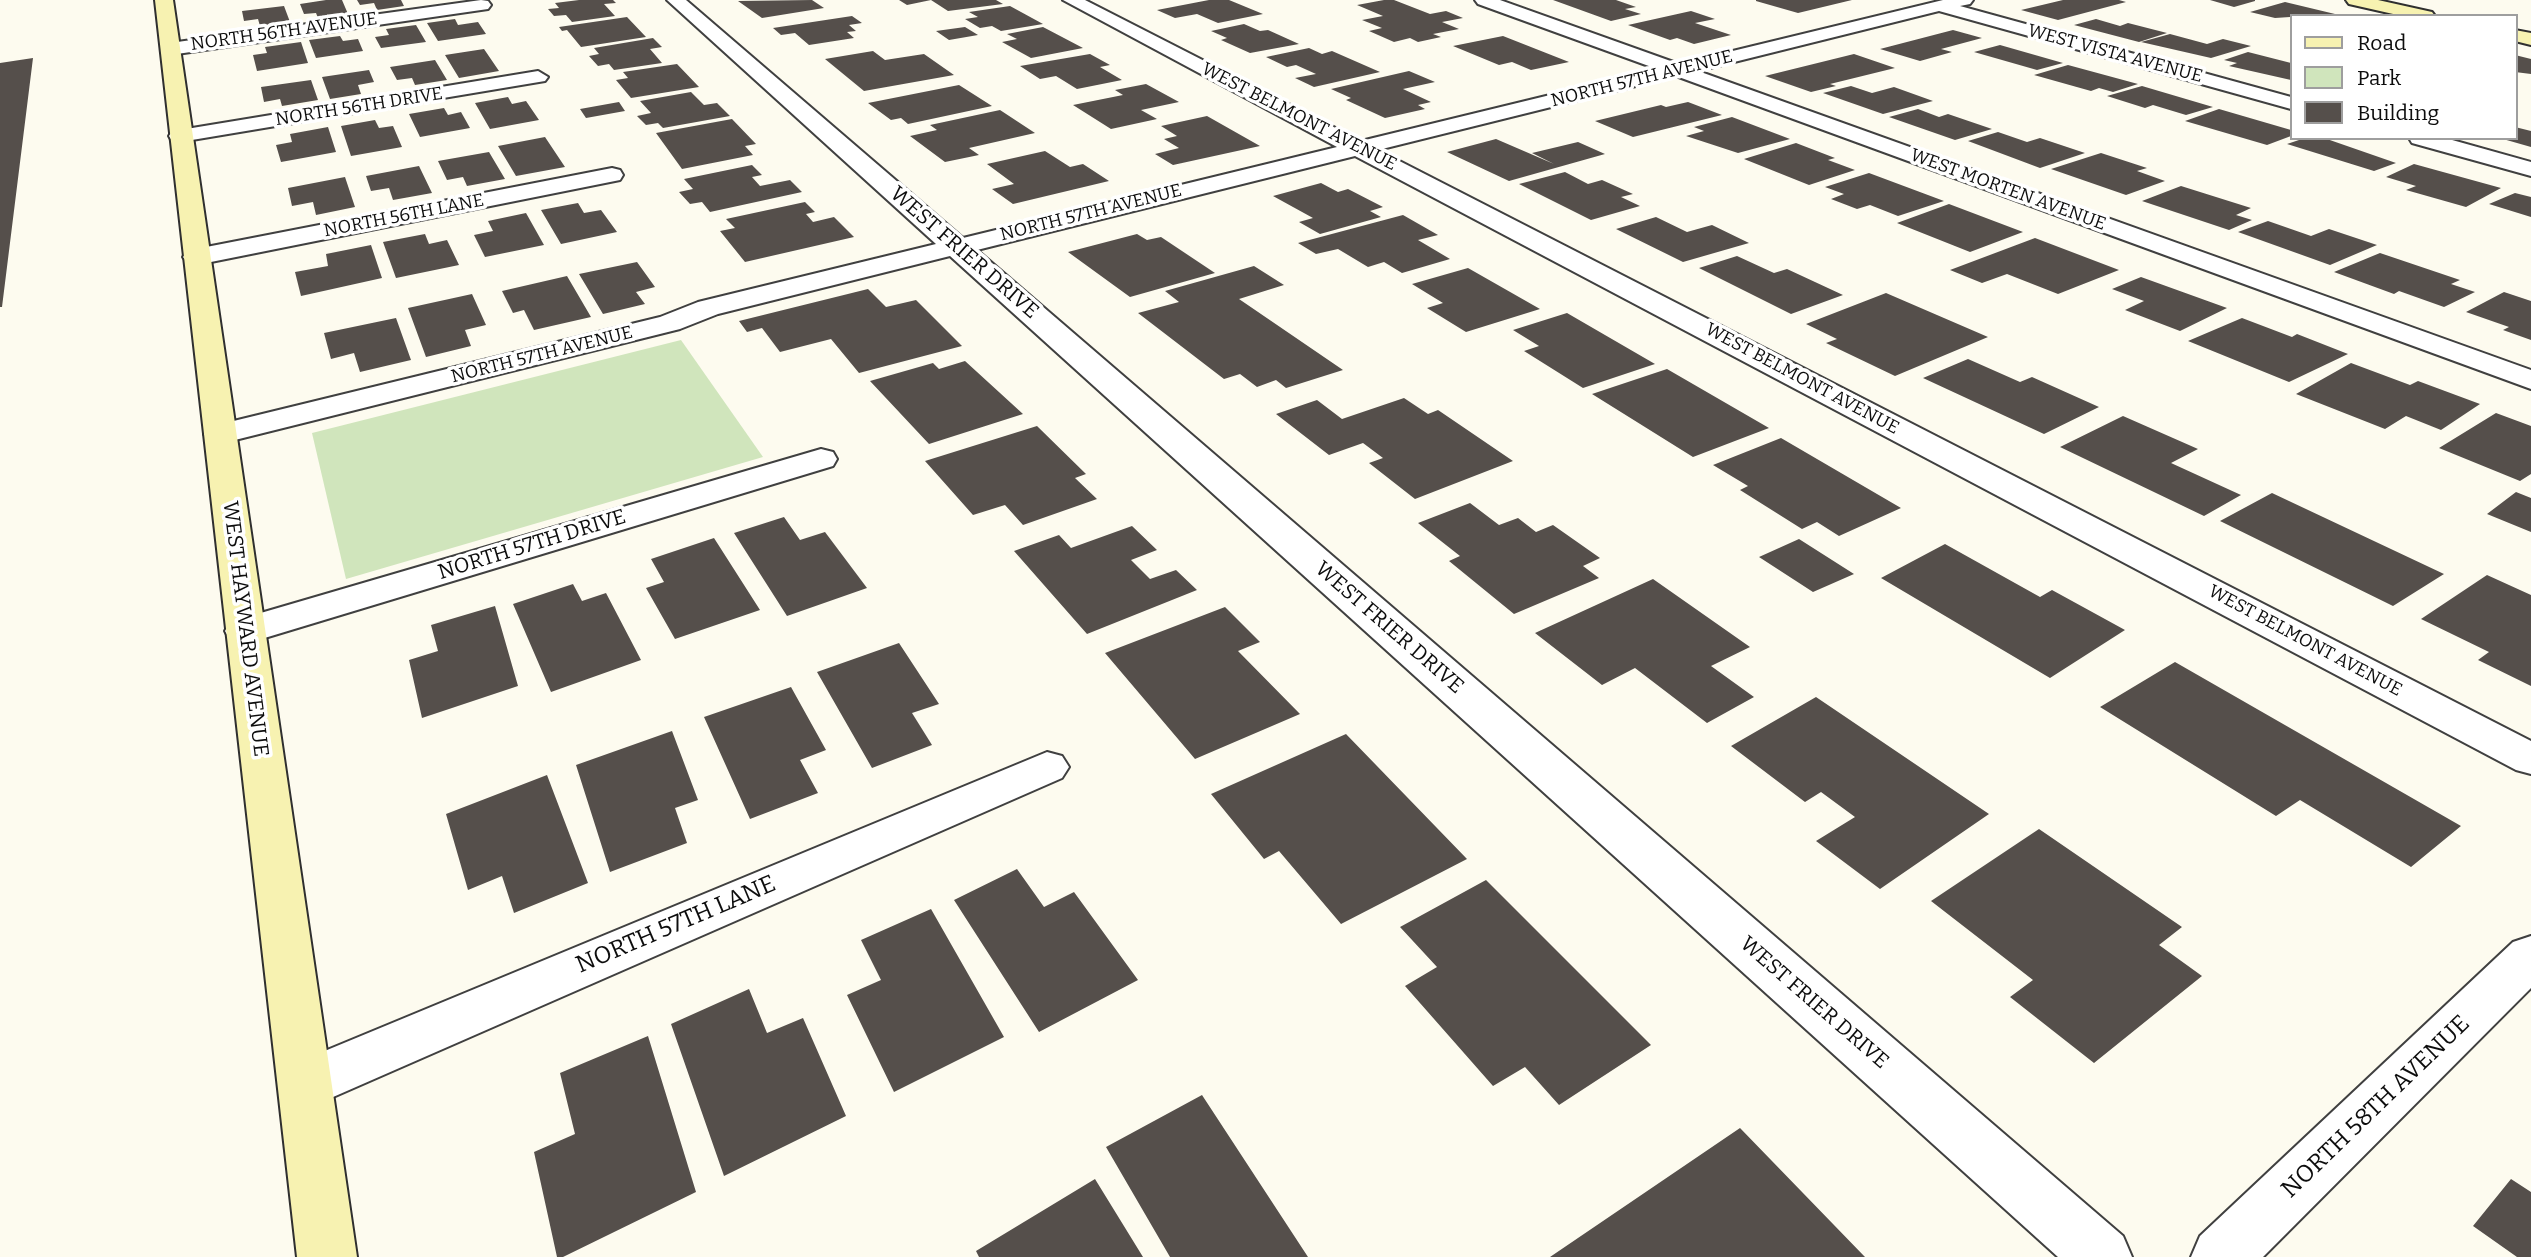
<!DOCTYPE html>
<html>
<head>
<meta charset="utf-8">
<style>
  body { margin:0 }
  #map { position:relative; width:2531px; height:1257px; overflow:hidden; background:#fdfbef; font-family:Bitter,serif }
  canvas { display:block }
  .legend { position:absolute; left:2290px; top:14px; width:228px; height:126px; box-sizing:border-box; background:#fff; border:2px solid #9e9e9e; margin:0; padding:9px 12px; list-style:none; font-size:21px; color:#0d0d0d }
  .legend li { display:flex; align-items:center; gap:14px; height:35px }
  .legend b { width:35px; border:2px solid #9e9e9e }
</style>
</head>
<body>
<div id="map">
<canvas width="2531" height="1257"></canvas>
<ul class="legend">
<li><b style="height:9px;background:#f7f2b1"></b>Road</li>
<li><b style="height:19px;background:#d0e5bc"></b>Park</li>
<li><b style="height:19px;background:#554f4b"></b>Building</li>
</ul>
</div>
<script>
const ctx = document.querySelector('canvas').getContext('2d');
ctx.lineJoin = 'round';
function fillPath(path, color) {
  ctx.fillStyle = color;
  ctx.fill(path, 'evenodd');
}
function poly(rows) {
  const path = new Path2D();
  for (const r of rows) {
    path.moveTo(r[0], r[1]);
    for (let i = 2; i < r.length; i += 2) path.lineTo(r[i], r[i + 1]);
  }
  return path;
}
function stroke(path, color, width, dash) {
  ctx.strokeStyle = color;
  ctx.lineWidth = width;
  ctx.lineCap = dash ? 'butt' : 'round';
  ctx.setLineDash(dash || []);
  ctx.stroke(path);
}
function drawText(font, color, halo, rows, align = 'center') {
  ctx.font = font + ' Bitter,serif';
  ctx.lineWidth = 7;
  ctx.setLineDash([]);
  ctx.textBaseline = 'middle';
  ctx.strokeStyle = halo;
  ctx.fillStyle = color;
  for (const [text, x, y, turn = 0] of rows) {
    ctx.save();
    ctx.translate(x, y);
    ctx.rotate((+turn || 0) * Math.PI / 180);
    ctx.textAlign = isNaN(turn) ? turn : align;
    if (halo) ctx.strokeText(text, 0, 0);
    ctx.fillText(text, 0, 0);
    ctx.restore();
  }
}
const green = poly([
  [681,340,763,457,346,579,312,433]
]);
const building = poly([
  [326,0,342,0,348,14,318,18,316,13,304,14,300,4],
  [357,0,401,0,404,6,377,10,374,3,360,5],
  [579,0,613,0,616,3,604,4,615,16,572,22,566,15,554,16,548,9,559,8,555,3],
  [812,0,824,8,762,18,738,1],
  [899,0,996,0,1003,4,948,11,931,0,907,5],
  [1209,0,1229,0,1263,14,1218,23,1197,14,1175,18,1157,10],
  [1384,0,1394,0,1430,14,1446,11,1463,18,1442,22,1459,29,1433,34,1441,37,1418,42,1410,38,1394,42,1369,31,1382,28,1362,20,1383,16,1357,5],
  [1553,0,1616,0,1636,7,1625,9,1641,14,1611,21],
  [1852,0,1798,13,1756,1,1756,0],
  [2063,0,2119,0,2126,2,2058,20,2021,10],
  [2210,0,2255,0,2255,1,2234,7],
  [2285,2,2335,14,2275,18,2250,12],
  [284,6,290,22,260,26,258,19,244,21,242,11],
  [1010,6,1043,24,1001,31,992,26,980,28,965,19,978,17,969,12],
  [1691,11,1715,19,1695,23,1731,35,1694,44,1677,38,1670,40,1628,25],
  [852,16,862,23,849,25,856,31,847,32,854,38,809,45,795,33,781,35,773,28],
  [627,17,646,37,581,47,567,30,562,31,559,27],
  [455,19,458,25,478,22,486,34,438,41,427,23],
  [2096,19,2120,26,2128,23,2167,33,2139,42,2074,25],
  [1244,24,1260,31,1268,30,1299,44,1250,53,1221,40,1227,38,1211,31],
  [416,25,426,42,381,48,375,37,389,35,386,29],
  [965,27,978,35,949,40,936,31],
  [1043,27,1083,48,1031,58,1002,42,1017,39,1007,34],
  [1953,30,1982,38,1941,49,1952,52,1920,61,1880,49],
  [2170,34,2207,44,2223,39,2251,46,2211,58,2141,42],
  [340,36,343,41,358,39,363,51,316,58,309,40],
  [1503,36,1569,62,1531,70,1512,62,1499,65,1453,46],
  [653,38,662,47,650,49,662,63,614,70,609,64,598,66,589,56,599,54,594,48],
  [301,42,308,63,257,71,253,55,267,53,265,47],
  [2000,45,2063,63,2037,70,1974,52],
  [1309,48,1322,54,1332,51,1380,72,1314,87,1295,78,1316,74,1296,65,1287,67,1266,57],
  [484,49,499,71,459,78,445,55],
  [873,51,885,60,924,54,954,75,864,91,825,59],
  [2248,52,2291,63,2291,80,2229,66,2237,63,2224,60],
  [1090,54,1110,65,1100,67,1122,80,1077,89,1056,76,1040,79,1020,66],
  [1854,54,1895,68,1830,84,1836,86,1811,92,1765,76],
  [2515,55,2531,59,2531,74,2515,72],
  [33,58,2,307,0,307,0,63],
  [435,60,447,80,415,85,412,78,397,80,390,67],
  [677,64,699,87,631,98,616,80,628,78,623,72],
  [2068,65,2138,84,2113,92,2099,88,2091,91,2034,75],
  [369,70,374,82,358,85,361,94,330,99,322,77],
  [1409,71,1435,82,1403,89,1431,102,1418,105,1425,109,1385,118,1346,100,1351,98,1331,89],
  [311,80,318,100,282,106,280,99,264,102,261,87],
  [1146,84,1179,102,1141,110,1157,119,1111,129,1073,105,1123,95,1115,90],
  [959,85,992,106,908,124,901,118,891,120,868,103],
  [1851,86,1872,93,1894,87,1933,101,1883,114,1823,93],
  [2142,86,2213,107,2186,115,2153,105,2145,108,2107,96],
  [691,92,704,105,717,103,730,116,663,128,658,123,646,125,637,116,651,113,640,101],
  [508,97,512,104,526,101,539,120,490,129,475,103],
  [619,102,625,111,586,118,580,109],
  [1688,102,1722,115,1633,137,1595,121,1661,105,1666,107],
  [444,108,448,115,461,112,470,128,420,137,409,114],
  [1918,109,1939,117,1948,114,1992,129,1955,140,1889,117],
  [2219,109,2291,130,2291,136,2267,145,2185,121],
  [1000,110,1035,133,969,148,979,155,945,162,910,136,937,130,930,125],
  [1207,116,1260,146,1173,165,1155,154,1179,148,1164,139,1177,136,1161,126],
  [1732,117,1790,139,1738,153,1686,136,1704,131,1694,127],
  [732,119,756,144,745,146,753,155,682,169,656,133],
  [375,120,379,128,393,126,402,147,351,156,341,126],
  [328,127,336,152,281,162,276,145,292,142,290,134],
  [2515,127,2531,131,2531,147,2503,139,2515,138],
  [1998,132,2027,142,2040,138,2085,153,2040,168,1968,141],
  [545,137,565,167,516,176,498,146],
  [2305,138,2324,138,2396,163,2374,171,2287,144],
  [1496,139,1554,164,1532,153,1578,142,1605,154,1509,181,1447,152],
  [1796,143,1835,158,1828,160,1855,170,1809,185,1744,159],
  [1045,151,1070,167,1083,164,1109,181,1013,204,992,189,1014,184,987,164],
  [489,152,505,179,467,186,463,177,447,180,438,161],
  [2101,153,2147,168,2137,171,2165,181,2126,195,2051,169],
  [2414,164,2501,188,2466,207,2406,190,2416,186,2386,177],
  [752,165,762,175,752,177,760,186,790,180,802,192,710,212,702,202,690,204,679,192,693,189,684,179],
  [419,166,432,193,393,200,389,188,371,191,366,176],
  [1565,172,1588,184,1602,180,1633,194,1621,197,1640,206,1591,220,1519,184],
  [1869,173,1944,201,1898,216,1870,205,1857,209,1831,199,1844,194,1825,187],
  [345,177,355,207,316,215,313,202,292,206,288,188],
  [1321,183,1338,192,1348,189,1383,207,1370,211,1381,217,1320,234,1299,222,1313,218,1273,196],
  [2181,186,2251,208,2236,215,2252,220,2229,230,2142,201],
  [2515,193,2531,197,2531,217,2489,204],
  [805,202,815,212,806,214,813,222,834,217,854,237,745,262,720,231,735,228,726,219],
  [578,203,584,213,601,210,617,232,561,244,541,210],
  [1949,204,2023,232,1970,252,1897,223],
  [526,213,544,245,485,257,474,235,493,231,488,221],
  [1403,215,1438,235,1418,240,1450,259,1402,273,1384,262,1368,267,1338,249,1316,254,1298,243],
  [1656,217,1687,232,1712,225,1749,243,1683,262,1616,229],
  [2268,221,2311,236,2329,229,2377,245,2330,265,2238,232],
  [425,234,429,244,447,240,459,265,396,278,383,242],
  [1137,234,1147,240,1161,237,1215,273,1130,297,1068,252],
  [2035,238,2119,270,2058,294,2007,274,1982,283,1950,270],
  [371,245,382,278,301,296,295,272,328,266,326,254],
  [2380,253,2460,280,2451,284,2475,292,2444,307,2399,291,2394,294,2334,272],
  [1737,256,1774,273,1787,269,1843,295,1791,314,1699,268],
  [637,262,655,287,636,292,645,304,603,314,579,274],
  [1254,266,1284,285,1239,299,1343,370,1286,388,1276,380,1257,387,1240,374,1224,379,1138,313,1179,302,1165,291],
  [1468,268,1540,309,1466,332,1427,308,1443,303,1412,284],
  [567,276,591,317,534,330,524,310,513,313,502,291],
  [2141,277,2227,308,2180,331,2125,310,2144,301,2112,289],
  [868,289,886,307,916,300,962,346,859,373,831,339,780,352,762,328,747,332,739,321],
  [2504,292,2531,301,2531,340,2503,330,2509,327,2466,312],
  [1886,293,1988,337,1895,376,1826,343,1837,339,1806,324],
  [472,294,486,325,465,330,471,346,426,357,408,308],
  [1567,313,1655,364,1583,388,1524,351,1539,346,1513,330],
  [396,318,411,360,360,372,354,353,331,359,324,333],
  [2242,318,2292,337,2297,334,2348,354,2289,382,2188,341],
  [1968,359,2020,382,2032,377,2099,407,2044,434,1923,378],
  [965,361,1023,414,929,444,870,381,933,363,939,369],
  [2351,363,2410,385,2418,381,2480,404,2441,430,2406,416,2385,429,2296,394],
  [1667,369,1769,428,1693,457,1592,394],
  [1404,398,1428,414,1438,410,1513,461,1415,499,1369,463,1383,458,1363,443,1329,455,1276,414,1317,400,1342,419],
  [2496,413,2531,426,2531,474,2520,481,2439,448],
  [2123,416,2198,449,2171,463,2241,495,2204,516,2060,447],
  [1037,426,1086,474,1075,478,1097,499,1023,525,1005,505,973,515,925,461],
  [1781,438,1901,508,1839,536,1817,522,1802,529,1740,490,1748,486,1713,465],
  [2516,492,2531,498,2531,532,2487,514],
  [2272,493,2444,574,2393,606,2220,521],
  [1470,503,1499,525,1518,518,1536,532,1553,525,1600,558,1583,566,1599,578,1514,614,1449,561,1460,556,1418,523],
  [784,517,800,540,825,532,867,588,787,616,734,533],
  [1132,526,1157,550,1131,560,1150,579,1176,570,1197,590,1087,634,1014,551,1059,535,1071,548],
  [714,538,760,610,675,639,646,588,664,582,651,559],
  [1799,539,1854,574,1813,592,1759,557],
  [1945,544,2040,597,2052,590,2125,630,2050,678,1881,578],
  [2487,575,2531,595,2531,686,2478,660,2489,652,2421,619],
  [1653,579,1750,647,1711,666,1754,697,1707,723,1635,668,1602,685,1535,633],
  [573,584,582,601,606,593,641,660,551,692,513,604],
  [495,606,518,686,422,718,409,660,438,651,431,625],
  [1225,607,1260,642,1238,651,1300,714,1195,759,1105,653],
  [899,643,939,704,912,713,932,745,872,768,817,672],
  [2175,662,2461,826,2411,867,2300,800,2276,816,2100,707],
  [791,687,826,750,800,760,818,793,750,819,704,717],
  [1816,697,1989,814,1880,889,1816,841,1855,817,1821,792,1805,802,1731,746],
  [672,731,698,800,675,808,687,843,610,872,576,765],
  [1346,734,1467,859,1341,924,1279,851,1264,859,1211,794],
  [547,775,588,883,514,913,502,876,468,890,446,814],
  [2039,829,2182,927,2159,945,2202,976,2094,1063,2010,997,2033,980,1931,901],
  [1017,869,1044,907,1074,892,1138,980,1039,1032,954,900],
  [1486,880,1651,1045,1559,1105,1525,1067,1493,1086,1405,986,1437,967,1400,927],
  [931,909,1004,1037,894,1092,847,995,881,980,861,940],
  [749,989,767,1033,803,1018,846,1116,724,1176,671,1024],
  [648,1036,696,1192,563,1257,557,1257,534,1152,575,1134,560,1073],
  [1202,1095,1308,1257,1170,1257,1106,1147],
  [1740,1128,1865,1257,1550,1257],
  [1095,1179,1143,1257,979,1257,976,1251],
  [2511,1179,2531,1192,2531,1257,2517,1257,2473,1226]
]);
const street = poly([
  [481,0,488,1,491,5,488,9,170,55,161,49,170,43,481,0],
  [667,0,686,0,963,238,1337,147,1063,0,1085,0,1361,141,1657,69,1478,4,1475,0,1500,0,1679,64,1943,0,1973,0,1970,4,1960,6,2291,97,2291,109,1939,11,1698,71,2531,370,2531,389,1676,76,1378,150,2531,741,2531,774,2516,770,1355,156,977,250,2123,1236,2132,1257,2058,1257,950,256,718,314,680,329,231,441,220,444,209,441,204,434,209,427,660,317,698,302,936,244,667,0],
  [538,71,548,77,545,81,180,142,172,141,169,136,172,131,180,130,538,71],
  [2409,138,2445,138,2531,162,2531,176,2412,143,2409,138],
  [612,168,620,170,623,175,620,180,196,265,187,262,183,257,187,252,196,249,612,168],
  [821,449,833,452,837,459,833,466,258,640,244,643,230,640,225,631,230,622,821,449],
  [1047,752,1062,756,1069,767,1062,778,324,1101,305,1108,286,1101,278,1084,286,1067,1047,752],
  [2531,936,2531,988,2263,1257,2191,1257,2200,1236,2513,942,2531,936]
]);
const secondary = poly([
  [155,0,173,0,357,1257,297,1257,155,0],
  [2346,0,2378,0,2432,12,2435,16,2402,16,2349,4,2346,0],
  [2515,30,2531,33,2531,45,2515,41,2515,30]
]);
const farStreetnames = [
  ["NORTH 56TH AVENUE",284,32,-8],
  ["WEST VISTA AVENUE",2115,54,15],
  ["NORTH 57TH AVENUE",1642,79,-14],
  ["NORTH 56TH DRIVE",359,107,-9],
  ["WEST BELMONT AVENUE",1299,117,27],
  ["WEST MORTEN AVENUE",2008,190,20],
  ["NORTH 57TH AVENUE",1091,213,-14],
  ["NORTH 56TH LANE",404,216,-11],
  ["NORTH 57TH AVENUE",542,355,-14],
  ["WEST BELMONT AVENUE",1802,379,28],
  ["WEST BELMONT AVENUE",2305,641,28]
];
const streetNames = [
  ["WEST FRIER DRIVE",964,253,41],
  ["NORTH 57TH DRIVE",532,545,-17],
  ["WEST FRIER DRIVE",1389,628,41],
  ["WEST HAYWARD AVENUE",245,629,83],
  ["WEST FRIER DRIVE",1814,1003,41]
];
const nearStreetnames = [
  ["NORTH 57TH LANE",676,925,-23],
  ["NORTH 58TH AVENUE",2376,1107,-44]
];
fillPath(green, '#d0e5bc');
fillPath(building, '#554f4b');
stroke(street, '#404040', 4);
stroke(secondary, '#2f2f2f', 4);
fillPath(street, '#fff');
fillPath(secondary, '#f7f2b1');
drawText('18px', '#0d0d0d', '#fff', farStreetnames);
drawText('21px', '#0d0d0d', '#fff', streetNames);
drawText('24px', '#0d0d0d', '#fff', nearStreetnames);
</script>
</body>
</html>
